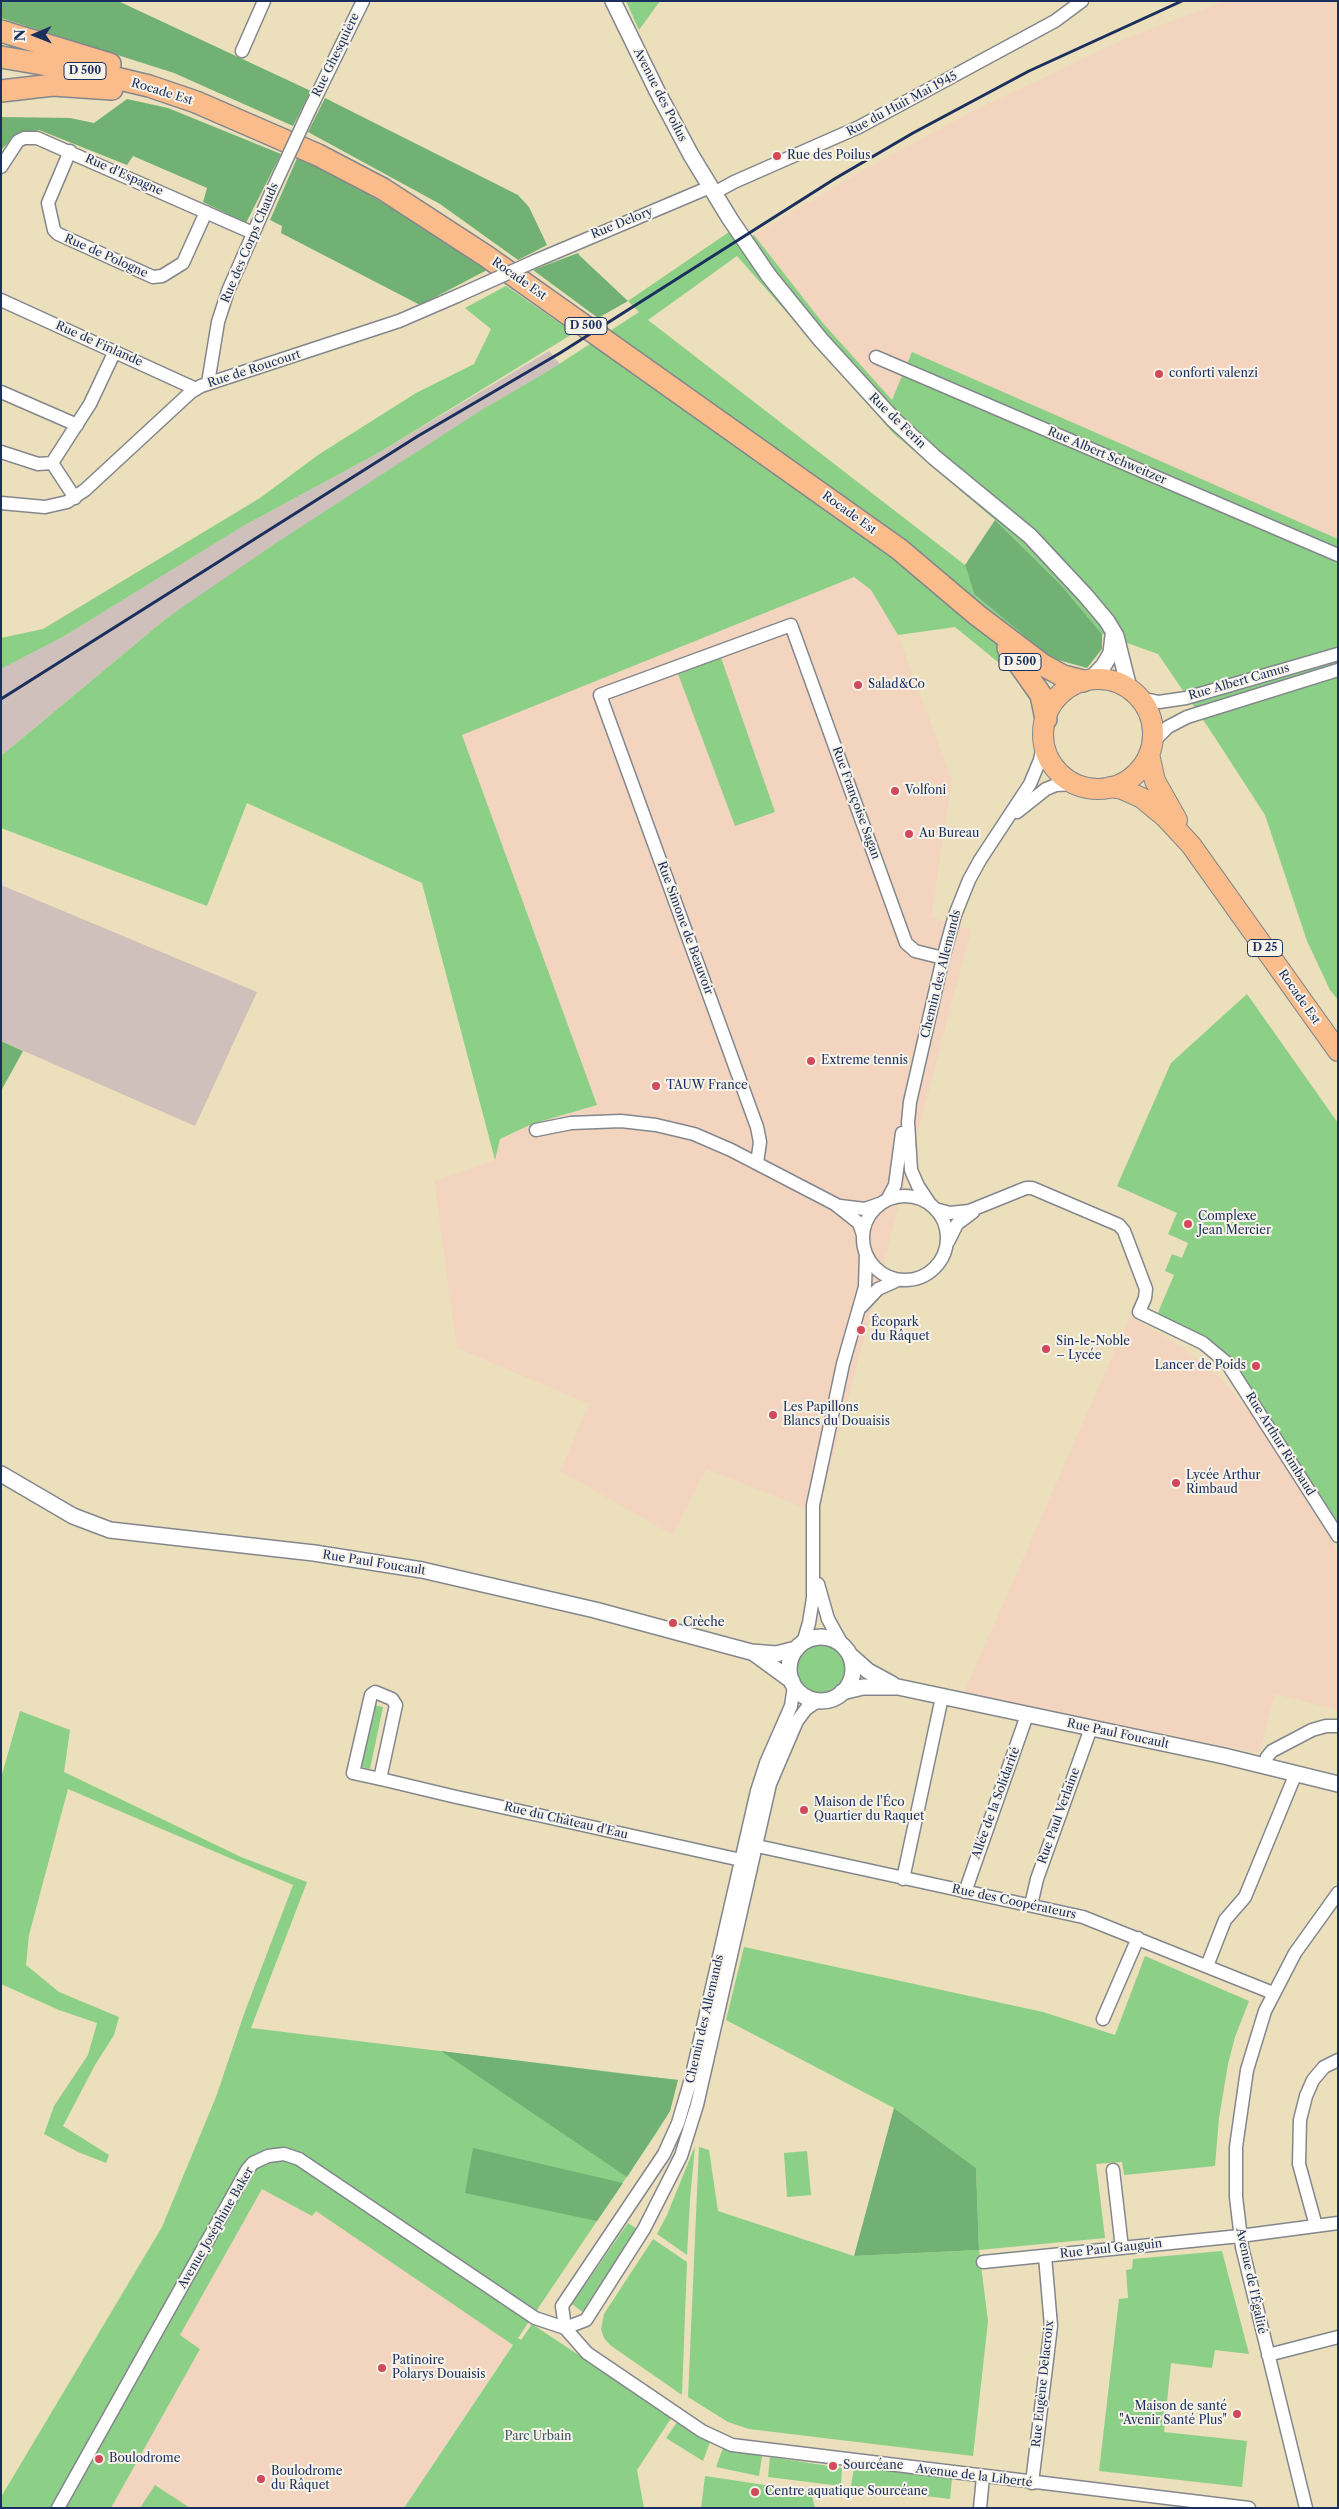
<!DOCTYPE html>
<html>
<head>
<meta charset="utf-8">
<style>
  body { margin:0 }
  #map { position:relative; width:1339px; height:2509px; overflow:hidden; background:#ebdfbc; font-family:"Libre Caslon Text",serif }
  canvas { display:block }
  .frame { position:absolute; inset:0; border:2px solid #1b2f5e; pointer-events:none }
  .north { position:absolute; left:10px; top:10px; width:50px; height:50px; -webkit-text-stroke:4px #f7f3e8; paint-order:stroke; rotate:269deg; font-size:14px; font-weight:700; line-height:20px; text-align:center; color:#1b2f5e }
  .north::after { content:''; display:block; margin:auto; width:18px; height:22px; background:#1b2f5e; clip-path:polygon(50% 0,100% 100%,50% 72%,0 100%) }
</style>
</head>
<body>
<div id="map">
<canvas width="1339" height="2509"></canvas>
<div class="frame"></div>
<div class="north">N</div>
</div>
<script>
const ctx = document.querySelector('canvas').getContext('2d');
ctx.lineJoin = 'round';
function fillPath(path, color) {
  ctx.fillStyle = color;
  ctx.fill(path, 'evenodd');
}
function poly(rows) {
  const path = new Path2D();
  for (const r of rows) {
    if (r.length === 3) {
      path.moveTo(r[0] + r[2], r[1]);
      path.arc(r[0], r[1], r[2], 0, 2 * Math.PI);
      continue;
    }
    path.moveTo(r[0], r[1]);
    for (let i = 2; i < r.length; i += 2) path.lineTo(r[i], r[i + 1]);
  }
  return path;
}
function stroke(path, color, width, dash) {
  ctx.strokeStyle = color;
  ctx.lineWidth = width;
  ctx.lineCap = dash ? 'butt' : 'round';
  ctx.setLineDash(dash || []);
  ctx.stroke(path);
}
function drawText(font, color, halo, rows, align = 'center') {
  ctx.font = font + ' "Libre Caslon Text",serif';
  ctx.lineWidth = 4;
  ctx.setLineDash([]);
  ctx.textBaseline = 'middle';
  ctx.strokeStyle = halo;
  ctx.fillStyle = color;
  for (const [text, x, y, turn = 0] of rows) {
    ctx.save();
    ctx.translate(x, y);
    ctx.rotate((+turn || 0) * Math.PI / 180);
    ctx.textAlign = isNaN(turn) ? turn : align;
    if (halo) ctx.strokeText(text, 0, 0);
    ctx.fillText(text, 0, 0);
    ctx.restore();
  }
}
const built = poly([
  [1225,1,1338,1,1338,539,912,352,892,401,822,322,754,235,858,173,971,112,1127,38],
  [854,577,871,590,898,635,952,780,931,917,971,930,818,1513,706,1469,673,1535,560,1471,589,1404,457,1348,434,1181,495,1160,500,1140,532,1124,597,1105,462,735],
  [1130,1316,1182,1347,1220,1378,1253,1415,1338,1551,1338,1710,1275,1694,1259,1753,964,1693],
  [262,2189,312,2216,316,2211,512,2344,404,2508,111,2508,200,2349,180,2335]
]);
const industrial = poly([
  [549,351,560,364,168,617,1,756,1,669,61,638,245,525,380,452],
  [1,885,257,992,195,1126,1,1041]
]);
const green = poly([
  [626,1,660,1,639,30],
  [729,232,739,247,754,235,822,322,892,400,912,352,1338,539,1338,1000,1330,990,1307,941,1265,815,1210,730,1158,654,1102,634,1061,585,995,520,893,433,737,256,648,320,965,565,974,594,1051,658,1020,680,955,627,898,635,871,590,854,577,462,735,597,1105,532,1124,500,1139,495,1160,422,883,247,803,207,906,1,828,1,756,168,617,279,541,480,411,550,370,639,312,628,301],
  [506,286,574,333,380,452,245,525,61,638,1,669,1,638,43,629,260,498,318,455,416,393,474,364,491,329,465,308],
  [720,655,775,812,735,826,677,671],
  [1247,994,1338,1123,1338,1527,1241,1372,1223,1351,1201,1335,1157,1315,1174,1275,1165,1271,1172,1254,1182,1258,1188,1243,1168,1234,1177,1213,1117,1186,1171,1063],
  [821,1669,24],
  [372,1705,383,1707,370,1769,358,1766],
  [20,1711,70,1730,64,1772,241,1857,307,1882,251,2028,678,2080,670,2111,657,2132,518,2338,521,2340,532,2324,672,2417,637,2470,644,2508,404,2508,513,2345,316,2211,312,2216,262,2189,180,2335,200,2349,111,2508,1,2508,1,2497,162,2227,216,2097,244,2014,293,1885,68,1789,29,1935,26,1965,59,1992,119,2017,114,2035,95,2065,63,2126,109,2155,106,2163,78,2152,44,2134,54,2106,88,2055,97,2023,59,2010,1,1984,1,1778],
  [744,1947,1043,2012,1115,2035,1145,1956,1249,2001,1235,2037,1228,2064,1219,2118,1215,2166,1124,2175,1122,2162,1096,2164,1105,2238,979,2250,988,2321,973,2456,749,2429,728,2422,688,2397,699,2147,709,2150,718,2211,854,2256,979,2250,976,2168,894,2108,726,2020],
  [695,2146,690,2199,687,2255,657,2234,667,2215],
  [807,2151,811,2195,787,2197,784,2153],
  [628,2223,640,2231,584,2313,572,2304],
  [653,2239,687,2262,682,2395,610,2345,604,2338,601,2329,604,2314],
  [1222,2251,1249,2354,1215,2350,1212,2368,1171,2363,1164,2432,1247,2441,1242,2487,1099,2471,1119,2299,1128,2298,1126,2270,1132,2269,1133,2259],
  [678,2421,710,2442,703,2461,666,2438],
  [723,2448,762,2456,759,2476,716,2467],
  [770,2457,842,2468,841,2486,768,2477],
  [854,2467,952,2478,950,2499,851,2487],
  [705,2476,811,2492,815,2508,701,2508],
  [155,2485,190,2508,140,2508]
]);
const forest = poly([
  [1,1,118,1,311,91,293,126,174,73,1,18],
  [325,98,518,195,529,207,547,245,518,260,440,204,308,132],
  [127,99,168,108,281,154,246,223,203,202,207,188,133,156,127,165,39,130,15,136,1,150,1,117,70,118,94,123],
  [298,156,387,205,489,269,420,305,281,233,282,226,270,220],
  [578,253,580,256,628,301,598,318,533,270],
  [995,520,1061,585,1102,634,1102,649,1087,668,1051,658,974,594,965,565],
  [1,1041,23,1051,1,1091],
  [441,2051,624,2074,678,2080,670,2111,627,2177],
  [894,2108,976,2168,979,2250,854,2256],
  [473,2148,623,2183,597,2221,465,2193]
]);
const minor = poly([
  [242,51,264,1],
  [310,109,363,1],
  [70,151,48,203,54,230,58,234,153,277,162,276,183,263,206,212],
  [1,167,18,141,24,138,37,138,253,233],
  [714,193,734,182,859,127,1055,21,1082,1],
  [535,261,710,187],
  [1,300,196,389],
  [876,357,1338,555],
  [208,383,218,322,228,291,271,193],
  [1,392,77,425],
  [1,452,38,464,52,463,90,404,115,351],
  [52,463,75,498],
  [1,503,45,507,67,502,85,490,191,392,201,386,399,321,457,296],
  [1140,698,1159,702,1186,698,1338,654],
  [1152,743,1168,727,1187,717,1338,670],
  [1017,812,1046,789,1056,785,1076,784],
  [536,1130,571,1123,621,1121,656,1125,694,1134,731,1150,835,1204,859,1223,863,1235],
  [757,1163,760,1142,757,1127,600,695,791,625,906,943,915,951,943,958],
  [905,1238,42],
  [887,1200,895,1185,902,1133],
  [930,1204,918,1186,911,1170,908,1122,910,1102,943,958,955,915,969,880,980,860,1030,784,1040,760,1044,741],
  [840,1206,865,1209,879,1204],
  [935,1209,950,1213,969,1211,1026,1188,1032,1188,1119,1225,1124,1231,1146,1289,1145,1298,1139,1312,1203,1343,1227,1363,1338,1536],
  [948,1242,957,1224,973,1212],
  [861,1307,878,1289,898,1280],
  [818,1584,828,1619,843,1646],
  [803,1643,809,1623,813,1598,813,1505,843,1364,865,1287,866,1254],
  [794,1686,791,1706,766,1763,757,1791,691,2079,678,2123,664,2154,562,2306,565,2328,587,2353,702,2431,732,2445,1249,2508],
  [1264,1765,1267,1757,1272,1751,1312,1730,1326,1726,1338,1726],
  [380,1779,396,1705,392,1699,375,1692,371,1695,353,1773,385,1780,452,1796,750,1862],
  [748,1844,1083,1917,1273,1993],
  [903,1879,942,1697],
  [965,1892,1027,1715],
  [1031,1905,1037,1879,1091,1728],
  [1207,1966,1225,1920,1245,1897,1296,1773],
  [1103,2019,1138,1938],
  [1113,2170,1122,2248],
  [1316,2226,1299,2164,1300,2120,1306,2096,1313,2080,1324,2067,1338,2060],
  [983,2262,1240,2236,1338,2223],
  [565,2328,586,2320,644,2229,681,2156,697,2105,770,1784,797,1721,806,1709,819,1700],
  [1268,2355,1338,2337],
  [1032,2483,1051,2326,1045,2256],
  [58,2508,247,2170,253,2163,268,2156,284,2154,299,2159,535,2318,565,2328],
  [980,2508,983,2477],
  [1306,2508,1242,2247,1236,2197,1236,2147,1247,2070,1265,2011,1295,1953,1338,1893]
]);
const tertiary = poly([
  [613,1,657,91,691,155,730,219,769,276,821,340,893,419,934,457,1030,536,1086,596,1107,621,1116,636,1129,688],
  [1091,679,1104,665,1111,653,1113,636],
  [1,1474,73,1516,110,1530,314,1553,422,1570,595,1610,751,1652,776,1654,796,1649],
  [821,1669,32],
  [755,1654,792,1681],
  [850,1655,868,1671,892,1684],
  [842,1692,863,1687,898,1687,1224,1756,1338,1784]
]);
const primary = poly([
  [1098,734,55],
  [1149,754,1155,781,1177,820],
  [1110,787,1122,789,1142,798,1165,817,1191,845,1338,1051]
]);
const trunk = poly([
  [1,31,110,64],
  [1,57,95,73,149,86,196,102,318,155,383,189,486,256,899,549,977,615,1043,665,1063,676,1083,681],
  [1,91,53,85,112,89],
  [1008,648,1041,695,1046,719]
]);
const rail = poly([
  [1,699,418,436,560,353,836,178,913,133,1029,71,1182,1]
]);
const minorBridge = poly([
  [271,193,310,109],
  [457,296,535,261]
]);
const markers = [
  [777,156,5,"#d1495b"],
  [1159,374,5,"#d1495b"],
  [858,685,5,"#d1495b"],
  [895,791,5,"#d1495b"],
  [909,834,5,"#d1495b"],
  [811,1061,5,"#d1495b"],
  [656,1086,5,"#d1495b"],
  [1188,1224,5,"#d1495b"],
  [861,1330,5,"#d1495b"],
  [1046,1349,5,"#d1495b"],
  [1256,1366,5,"#d1495b"],
  [773,1415,5,"#d1495b"],
  [1176,1483,5,"#d1495b"],
  [673,1623,5,"#d1495b"],
  [804,1810,5,"#d1495b"],
  [382,2368,5,"#d1495b"],
  [1237,2414,5,"#d1495b"],
  [99,2459,5,"#d1495b"],
  [833,2466,5,"#d1495b"],
  [261,2479,5,"#d1495b"],
  [755,2492,5,"#d1495b"]
];
const shields = [
  [85,71,42],
  [586,326,42],
  [1020,662,42],
  [1265,948,35]
];
const shieldNames = [
  ["D 500",85,71],
  ["D 500",586,326],
  ["D 500",1020,662],
  ["D 25",1265,948]
];
const streetNames = [
  ["Rue Ghesquière",336,55,-64],
  ["Rocade Est",162,92,17],
  ["Avenue des Poilus",660,95,63],
  ["Rue du Huit Mai 1945",902,104,-28],
  ["Rue d'Espagne",124,175,24],
  ["Rue Delory",622,223,-22],
  ["Rue des Corps Chauds",250,243,-67],
  ["Rue de Pologne",106,256,24],
  ["Rocade Est",519,279,35],
  ["Rue de Finlande",99,344,24],
  ["Rue de Roucourt",254,369,-18],
  ["Rue de Ferin",897,421,44],
  ["Rue Albert Schweitzer",1107,456,23],
  ["Rocade Est",849,513,36],
  ["Rue Albert Camus",1239,682,-16],
  ["Rue Françoise Sagan",856,803,70],
  ["Rue Simone de Beauvoir",685,928,70],
  ["Chemin des Allemands",941,974,-76],
  ["Rocade Est",1299,997,55],
  ["Rue Arthur Rimbaud",1280,1444,58],
  ["Rue Paul Foucault",374,1563,9],
  ["Rue Paul Foucault",1118,1734,12],
  ["Allée de la Solidarité",996,1803,-70],
  ["Rue Paul Verlaine",1059,1816,-70],
  ["Rue du Château d'Eau",566,1821,13],
  ["Rue des Coopérateurs",1014,1902,12],
  ["Chemin des Allemands",705,2019,-77],
  ["Avenue Joséphine Baker",216,2228,-60],
  ["Rue Paul Gauguin",1111,2249,-6],
  ["Avenue de l'Égalité",1251,2281,78],
  ["Rue Eugène Delacroix",1043,2384,-84],
  ["Avenue de la Liberté",974,2476,7]
];
const poiNames = [
  ["Rue des Poilus",787,156],
  ["conforti valenzi",1169,374],
  ["Salad&Co",868,685],
  ["Volfoni",905,791],
  ["Au Bureau",919,834],
  ["Extreme tennis",821,1061],
  ["TAUW France",666,1086],
  ["Complexe",1198,1217],
  ["Jean Mercier",1198,1231],
  ["Écopark",871,1323],
  ["du Râquet",871,1337],
  ["Sin-le-Noble",1056,1342],
  ["– Lycée",1056,1356],
  ["Lancer de Poids",1246,1366,"right"],
  ["Les Papillons",783,1408],
  ["Blancs du Douaisis",783,1422],
  ["Lycée Arthur",1186,1476],
  ["Rimbaud",1186,1490],
  ["Crèche",683,1623],
  ["Maison de l'Éco",814,1803],
  ["Quartier du Raquet",814,1817],
  ["Patinoire",392,2361],
  ["Polarys Douaisis",392,2375],
  ["Maison de santé",1227,2407,"right"],
  ["\"Avenir Santé Plus\"",1227,2421,"right"],
  ["Boulodrome",109,2459],
  ["Sourcéane",843,2466],
  ["Boulodrome",271,2472],
  ["du Râquet",271,2486],
  ["Centre aquatique Sourcéane",765,2492]
];
const parkNames = [
  ["Parc Urbain",538,2437]
];
fillPath(built, '#f3d4bf');
fillPath(industrial, '#cfc0bb');
fillPath(green, '#8ccf87');
fillPath(forest, '#71b274');
stroke(minor, '#83878d', 15);
stroke(tertiary, '#83878d', 18);
stroke(primary, '#83878d', 22);
stroke(trunk, '#83878d', 24);
stroke(minor, '#fff', 12);
stroke(tertiary, '#fff', 15);
stroke(primary, '#f9bc8a', 20);
stroke(trunk, '#f9bc8a', 21);
stroke(rail, '#1b2f5e', 3);
stroke(minorBridge, '#83878d', 15, []);
stroke(minorBridge, '#fff', 12);
for (const [x, y, r, color] of markers) {
  const dot = new Path2D();
  dot.arc(x, y, r, 0, 2 * Math.PI);
  ctx.fillStyle = color;
  ctx.fill(dot);
  stroke(dot, '#f7f3e8', 2);
}
for (const [x, y, w] of shields) {
  const box = new Path2D();
  box.roundRect(x - w / 2, y - 8.5, w, 17, 4);
  ctx.fillStyle = '#f7f3e8';
  ctx.fill(box);
  stroke(box, '#1b2f5e', 1);
}
drawText('bold 11px', '#1b2f5e', null, shieldNames);
drawText('12px', '#1b2f5e', '#f7f3e8', streetNames);
drawText('12px', '#1b2f5e', '#f7f3e8', poiNames, 'left');
drawText('12px', '#375768', '#f7f3e8', parkNames);
</script>
</body>
</html>
